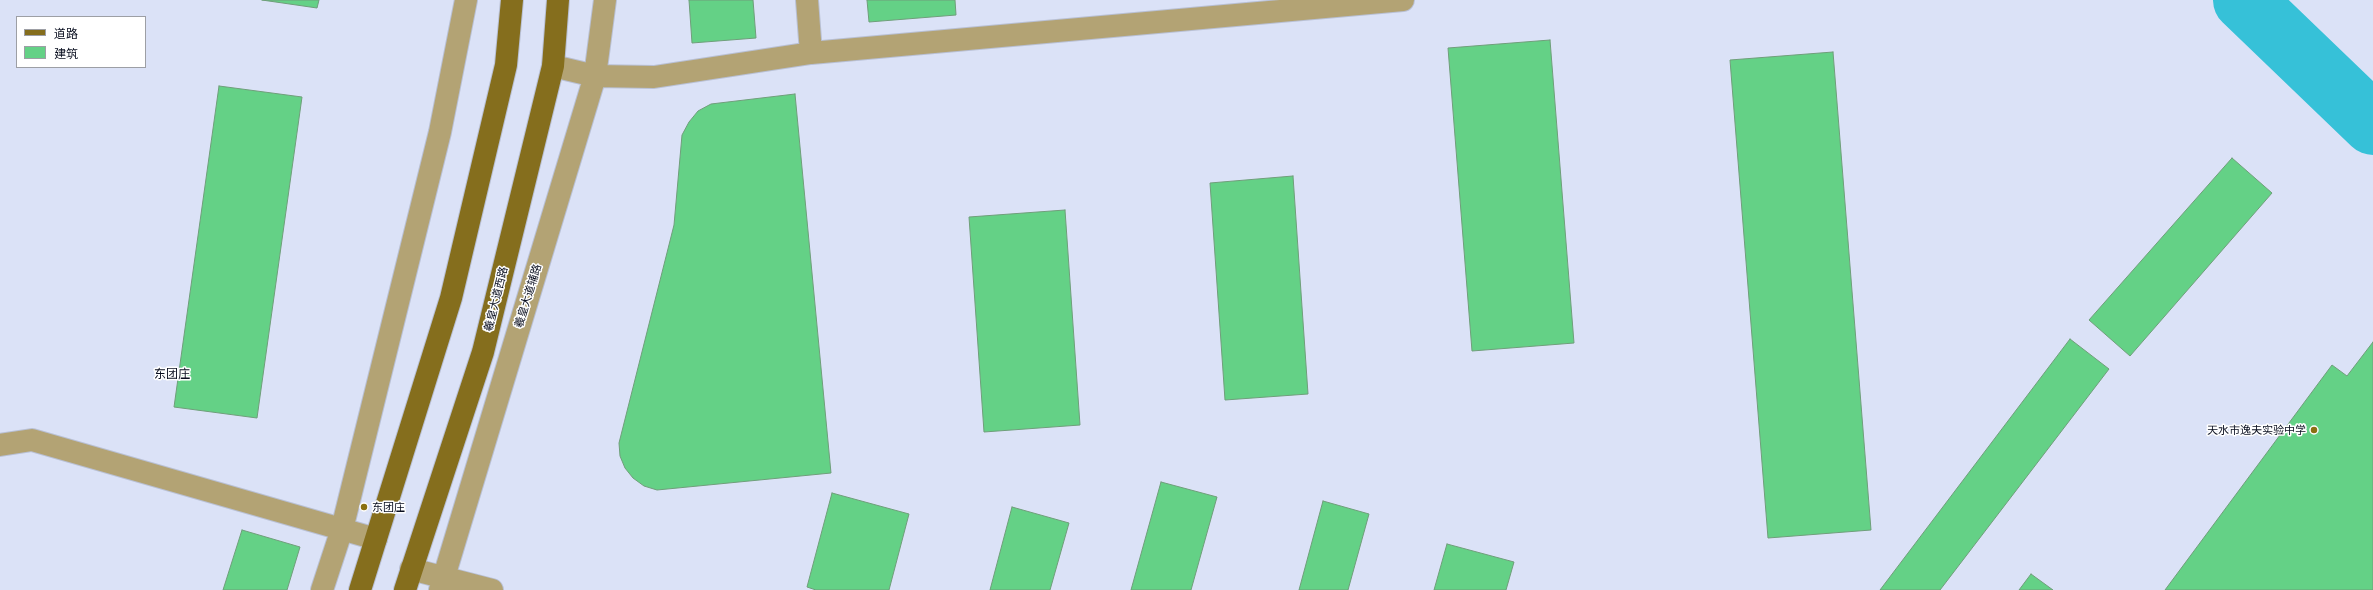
<!DOCTYPE html>
<html>
<head>
<meta charset="utf-8">
<style>
  body { margin:0 }
  #map { position:relative; width:2373px; height:590px; overflow:hidden; background:#dbe2f7; font-family:Commissioner,"Noto Sans SC",sans-serif }
  canvas { display:block }
  .legend { position:absolute; left:16px; top:16px; width:130px; height:52px; box-sizing:border-box; background:#fff; border:1px solid #9d9fa5; margin:0; padding:5px 7px; list-style:none; font-size:12px; color:#090e1f }
  .legend li { display:flex; align-items:center; gap:8px; height:20px }
  .legend b { width:20px; border:1px solid #9d9fa5 }
</style>
</head>
<body>
<div id="map">
<canvas width="2373" height="590"></canvas>
<ul class="legend">
<li><b style="height:5px;background:#856e1d"></b>道路</li>
<li><b style="height:11px;background:#64d186"></b>建筑</li>
</ul>
</div>
<script>
const ctx = document.querySelector('canvas').getContext('2d');
ctx.lineJoin = 'round';
function poly(rows) {
  const path = new Path2D();
  for (const r of rows) {
    path.moveTo(r[0], r[1]);
    for (let i = 2; i < r.length; i += 2) path.lineTo(r[i], r[i + 1]);
  }
  return path;
}
function stroke(path, color, width, dash) {
  ctx.strokeStyle = color;
  ctx.lineWidth = width;
  ctx.lineCap = dash ? 'butt' : 'round';
  ctx.setLineDash(dash || []);
  ctx.stroke(path);
}
function fillPath(path, color) {
  ctx.fillStyle = color;
  ctx.fill(path, 'evenodd');
}
function drawText(font, color, halo, rows, align = 'center') {
  ctx.font = font + ' Commissioner,"Noto Sans SC",sans-serif';
  ctx.lineWidth = 3;
  ctx.setLineDash([]);
  ctx.textBaseline = 'middle';
  ctx.strokeStyle = halo;
  ctx.fillStyle = color;
  for (const [text, x, y, turn = 0] of rows) {
    ctx.save();
    ctx.translate(x, y);
    ctx.rotate((+turn || 0) * Math.PI / 180);
    ctx.textAlign = isNaN(turn) ? turn : align;
    if (halo) ctx.strokeText(text, 0, 0);
    ctx.fillText(text, 0, 0);
    ctx.restore();
  }
}
const river = poly([
  [2244,0,2373,124]
]);
const building = poly([
  [262,0,319,0,317,8,262,0],
  [689,0,753,0,756,38,692,43,689,0],
  [867,0,955,0,956,15,869,22,867,0],
  [1550,40,1574,343,1472,351,1448,48,1550,40],
  [1833,52,1871,530,1768,538,1730,60,1833,52],
  [219,86,302,97,257,418,174,407,219,86],
  [795,94,831,473,657,490,644,486,633,478,625,468,620,456,619,443,674,225,682,135,689,122,698,111,711,104,795,94],
  [2232,158,2272,193,2130,356,2089,320,2232,158],
  [1293,176,1308,394,1225,400,1210,183,1293,176],
  [1065,210,1080,425,984,432,969,217,1065,210],
  [2070,339,2109,369,1940,590,1880,590,2070,339],
  [2373,342,2373,590,2165,590,2332,365,2347,376,2373,342],
  [1161,482,1217,497,1191,590,1131,590,1161,482],
  [832,493,909,514,889,590,816,590,807,587,832,493],
  [1323,501,1369,514,1348,590,1299,590,1323,501],
  [1012,507,1069,523,1050,590,990,590,1012,507],
  [242,530,300,547,287,590,223,590,242,530],
  [1447,544,1514,562,1506,590,1434,590,1447,544],
  [2031,574,2053,590,2019,590,2031,574]
]);
const minor = poly([
  [807,0,811,53],
  [553,66,595,76,654,77,811,53,1403,0],
  [0,445,32,440,376,539],
  [411,569,492,590],
  [322,590,342,529,440,132,466,0],
  [440,590,595,76,605,0]
]);
const major = poly([
  [360,590,451,298,506,65,512,0],
  [405,590,483,352,553,66,558,0]
]);
const markers = [
  [2314,430,4,"#8a7011"],
  [364,507,4,"#8a7011"]
];
const streetNames = [
  ["羲皇大道辅路",528,296,-73],
  ["羲皇大道西路",496,299,-76]
];
const poiNames = [
  ["天水市逸夫实验中学",2306,430],
  ["东团庄",372,507,"left"]
];
const neighbourhoodNames = [
  ["东团庄",172,374]
];
stroke(river, '#36c1d8', 62);
fillPath(building, '#64d186');
stroke(building, '#6f9e7a', 1);
stroke(minor, '#b9c0d4', 24);
stroke(major, '#b9c0d4', 24);
stroke(minor, '#b3a374', 22);
stroke(major, '#856e1d', 22);
for (const [x, y, r, color] of markers) {
  const dot = new Path2D();
  dot.arc(x, y, r, 0, 2 * Math.PI);
  ctx.fillStyle = color;
  ctx.fill(dot);
  stroke(dot, '#fff', 1.5);
}
drawText('11px', '#090e1f', '#fff', streetNames);
drawText('11px', '#090e1f', '#fff', poiNames, 'right');
drawText('12px', '#090e1f', '#fff', neighbourhoodNames);
</script>
</body>
</html>
